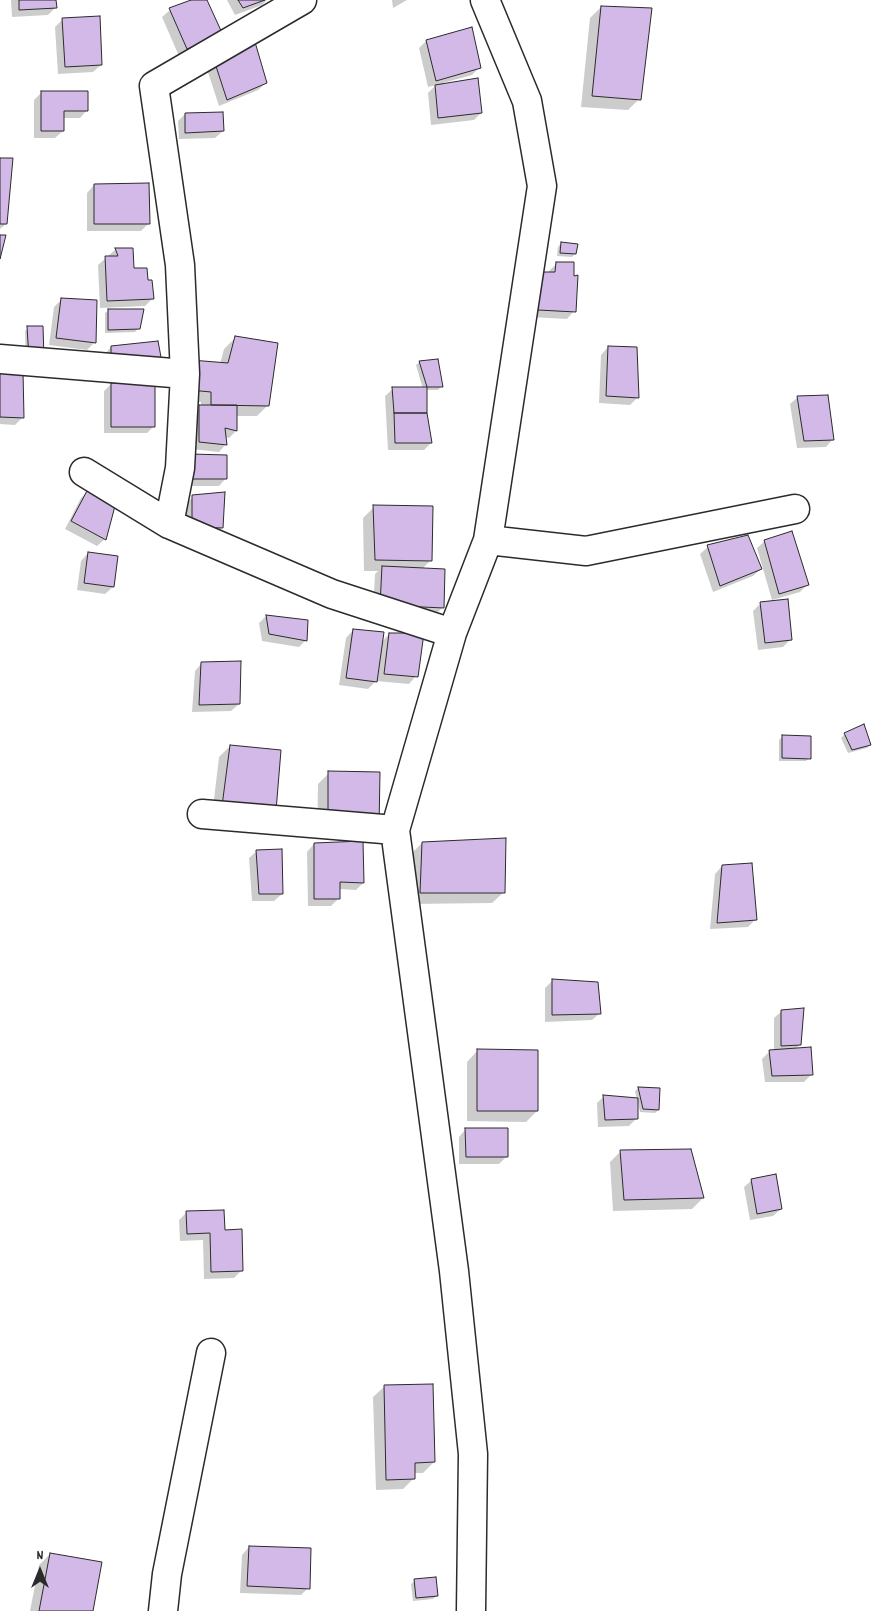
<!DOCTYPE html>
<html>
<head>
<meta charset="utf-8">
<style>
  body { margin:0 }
  #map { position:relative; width:876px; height:1611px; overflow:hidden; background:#fff; font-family:Dekko,sans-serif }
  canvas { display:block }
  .north { position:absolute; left:15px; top:1546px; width:50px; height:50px; -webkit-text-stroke:4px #fff; paint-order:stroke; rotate:0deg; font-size:14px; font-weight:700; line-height:20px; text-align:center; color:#2b2b2b }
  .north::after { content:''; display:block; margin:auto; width:18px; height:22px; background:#2b2b2b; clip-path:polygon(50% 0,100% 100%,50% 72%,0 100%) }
</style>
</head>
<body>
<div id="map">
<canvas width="876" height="1611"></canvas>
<div class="north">N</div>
</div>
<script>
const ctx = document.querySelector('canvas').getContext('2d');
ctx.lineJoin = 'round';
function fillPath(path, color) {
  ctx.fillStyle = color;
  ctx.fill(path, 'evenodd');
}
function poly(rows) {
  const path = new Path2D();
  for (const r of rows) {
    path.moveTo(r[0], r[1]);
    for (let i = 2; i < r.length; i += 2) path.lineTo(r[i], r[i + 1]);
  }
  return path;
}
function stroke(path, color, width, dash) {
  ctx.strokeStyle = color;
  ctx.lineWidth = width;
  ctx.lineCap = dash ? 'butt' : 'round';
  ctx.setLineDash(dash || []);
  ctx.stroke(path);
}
const shadow = poly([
  [11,0,55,0,55,8,48,15,12,17],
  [194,0,206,0,214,42,179,56,162,17,170,10],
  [227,0,267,0,262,5,235,15],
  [392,0,407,0,393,8],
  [601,7,639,99,628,110,581,107,590,18],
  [62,20,101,65,93,72,58,74,55,27],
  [426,41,480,67,472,75,443,83,481,113,474,120,431,125,428,93,436,85,428,87,419,48],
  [212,56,266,83,258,90,219,106,205,63],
  [41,93,87,110,80,118,63,118,63,131,55,138,34,138,34,100],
  [185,114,223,131,215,138,179,139,178,121],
  [0,160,6,224,0,229],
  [94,185,149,223,141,231,87,231,87,193],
  [561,243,575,254,572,257,557,256,558,247],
  [116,249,147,282,152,299,145,306,100,308,98,265],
  [556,264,574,311,567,319,531,317,549,271],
  [62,299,95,342,87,350,49,345,54,307],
  [109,310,139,328,135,332,105,333,105,313],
  [42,327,26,362,25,331,28,328],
  [235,338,268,405,257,416,236,416,236,431,229,438,225,437,226,444,219,452,192,449,192,414,201,407,201,402,179,400,220,364,224,349],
  [111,347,155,380,104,355],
  [608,347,637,398,630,405,599,403,601,355],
  [420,362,441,387,438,390,425,390,426,413,431,443,424,450,388,450,385,396,393,389,423,389,416,365],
  [0,372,23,417,15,425,0,424],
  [111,384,154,426,147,433,104,433,104,391],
  [798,397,833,439,826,447,797,448,790,404],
  [183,463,226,478,219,486,183,486],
  [88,491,105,539,97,546,65,529,81,498],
  [193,497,222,527,215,535,185,534,186,504],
  [374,507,431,560,422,569,443,607,435,615,373,612,375,574,378,571,364,571,363,518],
  [765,541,808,584,800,592,772,600,757,548],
  [708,547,761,569,753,576,713,592,700,554],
  [88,553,113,587,105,594,77,590,81,561],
  [761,603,791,639,783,647,758,650,753,611],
  [266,616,306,640,299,647,262,641,259,623],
  [353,630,381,643,389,634,416,676,409,684,376,681,368,689,339,685,346,638],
  [202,663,239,704,231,711,192,712,195,671],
  [845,734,870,745,867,748,848,753,841,738],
  [782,737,809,758,806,761,779,761,779,740],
  [230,746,274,811,212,816,219,757],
  [329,773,379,773,317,837,318,784],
  [422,843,504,892,492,903,410,904,411,854],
  [314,844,363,883,356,890,339,889,339,898,331,906,308,906,307,852],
  [257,851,282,894,274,901,252,901,249,858],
  [722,866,756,919,748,927,710,929,715,874],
  [552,981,600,1013,592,1020,545,1022,545,988],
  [782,1011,800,1045,795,1049,812,1074,804,1082,765,1082,762,1059,770,1051,774,1051,774,1018],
  [478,1050,537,1111,526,1122,467,1121,467,1062],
  [638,1088,658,1110,655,1113,640,1112,638,1102,637,1118,629,1126,598,1127,597,1103,604,1096,637,1100,635,1091],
  [466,1129,506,1157,499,1164,459,1164,459,1137],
  [621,1151,703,1198,692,1209,613,1211,610,1162],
  [752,1180,781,1209,773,1216,750,1220,744,1187],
  [186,1213,224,1231,242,1270,234,1278,204,1279,203,1240,180,1241,179,1220],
  [385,1386,434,1462,423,1473,414,1473,414,1478,403,1489,376,1490,373,1397],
  [249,1547,308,1588,301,1595,240,1593,242,1555],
  [50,1554,91,1611,30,1611,39,1565],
  [415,1581,437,1596,433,1599,413,1601,411,1584]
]);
const building = poly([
  [19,0,56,0,57,8,19,10,19,0],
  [191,0,207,0,223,35,187,49,169,8,191,0],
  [238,0,265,0,243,8,238,0],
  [601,6,652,8,641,100,592,96,601,6],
  [100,16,102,65,65,67,62,18,100,16],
  [472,27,481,68,436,81,426,40,472,27],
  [255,42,267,83,227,100,212,54,255,42],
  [478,78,482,113,438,118,435,85,478,78],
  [41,91,88,91,88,111,64,111,64,131,41,131,41,91],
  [223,112,224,131,185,133,185,113,223,112],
  [0,158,13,158,7,224,0,224,0,158],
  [149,183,150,224,94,224,94,184,149,183],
  [0,235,6,235,0,259,0,235],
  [561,242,578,244,576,254,560,253,561,242],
  [115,248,133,248,134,268,147,268,148,280,152,280,154,299,107,301,105,256,118,256,115,248],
  [556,262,574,262,574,276,578,275,576,312,538,310,540,272,555,272,556,262],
  [61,298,97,300,96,343,56,338,61,298],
  [108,309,144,309,140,329,108,330,108,309],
  [27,326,43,326,44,358,29,359,27,326],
  [235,336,278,343,269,406,211,405,211,392,190,390,191,360,228,363,235,336],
  [158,341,164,373,111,370,111,346,158,341],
  [608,346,637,347,639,398,606,396,608,346],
  [438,359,443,387,427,387,419,361,438,359],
  [0,371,23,372,24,418,0,417,0,371],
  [111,383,155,384,155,427,111,427,111,383],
  [392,387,427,387,427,413,394,413,392,387],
  [828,395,834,440,804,441,797,396,828,395],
  [199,405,237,405,237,431,225,428,227,445,199,442,199,405],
  [394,413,427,413,432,443,395,443,394,413],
  [190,454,227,455,227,479,190,479,190,454],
  [88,489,115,506,106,540,71,521,88,489],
  [225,492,223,528,192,527,192,495,225,492],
  [373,505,433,506,432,561,375,560,373,505],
  [792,531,809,585,779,594,764,540,792,531],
  [748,535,762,569,720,586,707,545,748,535],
  [88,552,118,556,114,587,84,583,88,552],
  [382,566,445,569,444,608,380,605,382,566],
  [788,599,792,640,765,643,760,602,788,599],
  [266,615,308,620,307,641,269,634,266,615],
  [353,629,384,632,377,682,346,678,353,629],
  [389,633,424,633,418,677,384,674,389,633],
  [241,661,240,704,199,705,201,662,241,661],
  [864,724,871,745,852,750,844,733,864,724],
  [782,735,811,736,811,759,782,758,782,735],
  [230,745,281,750,276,811,222,806,230,745],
  [328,771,380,772,379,827,328,826,328,771],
  [506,838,505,893,420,893,422,842,506,838],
  [363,841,364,883,340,882,340,899,314,899,314,843,363,841],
  [282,849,283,894,259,894,256,850,282,849],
  [752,863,757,920,717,923,722,865,752,863],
  [552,979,598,982,601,1014,552,1015,552,979],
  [804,1008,801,1045,781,1046,781,1010,804,1008],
  [811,1047,813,1075,772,1076,769,1050,811,1047],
  [477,1049,538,1050,538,1111,477,1111,477,1049],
  [638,1087,660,1088,659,1110,643,1109,638,1087],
  [603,1095,638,1098,638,1119,605,1120,603,1095],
  [465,1128,508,1128,508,1157,466,1157,465,1128],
  [691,1149,704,1198,624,1200,620,1150,691,1149],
  [776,1174,782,1209,757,1214,751,1179,776,1174],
  [224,1210,225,1230,242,1229,243,1271,211,1272,210,1233,187,1234,186,1211,224,1210],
  [433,1384,435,1462,415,1463,415,1479,386,1480,384,1385,433,1384],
  [249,1546,311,1548,310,1589,247,1586,249,1546],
  [50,1553,102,1562,93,1611,39,1611,50,1553],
  [436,1577,438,1596,416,1598,414,1579,436,1577]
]);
const minor = poly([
  [0,359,185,374],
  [84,472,169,524,332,594,452,633],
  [169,524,180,468,185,374,180,265,154,86,302,0],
  [488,540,586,551,795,509],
  [202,814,395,830],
  [163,1611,167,1574,211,1353],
  [471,1611,473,1454,454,1271,395,830,452,633,488,540,542,186,527,101,485,0]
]);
fillPath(shadow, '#0003');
fillPath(building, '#d3b9e7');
stroke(building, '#2b2b2b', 1);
stroke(minor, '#2b2b2b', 31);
stroke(minor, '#fff', 28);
</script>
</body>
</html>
